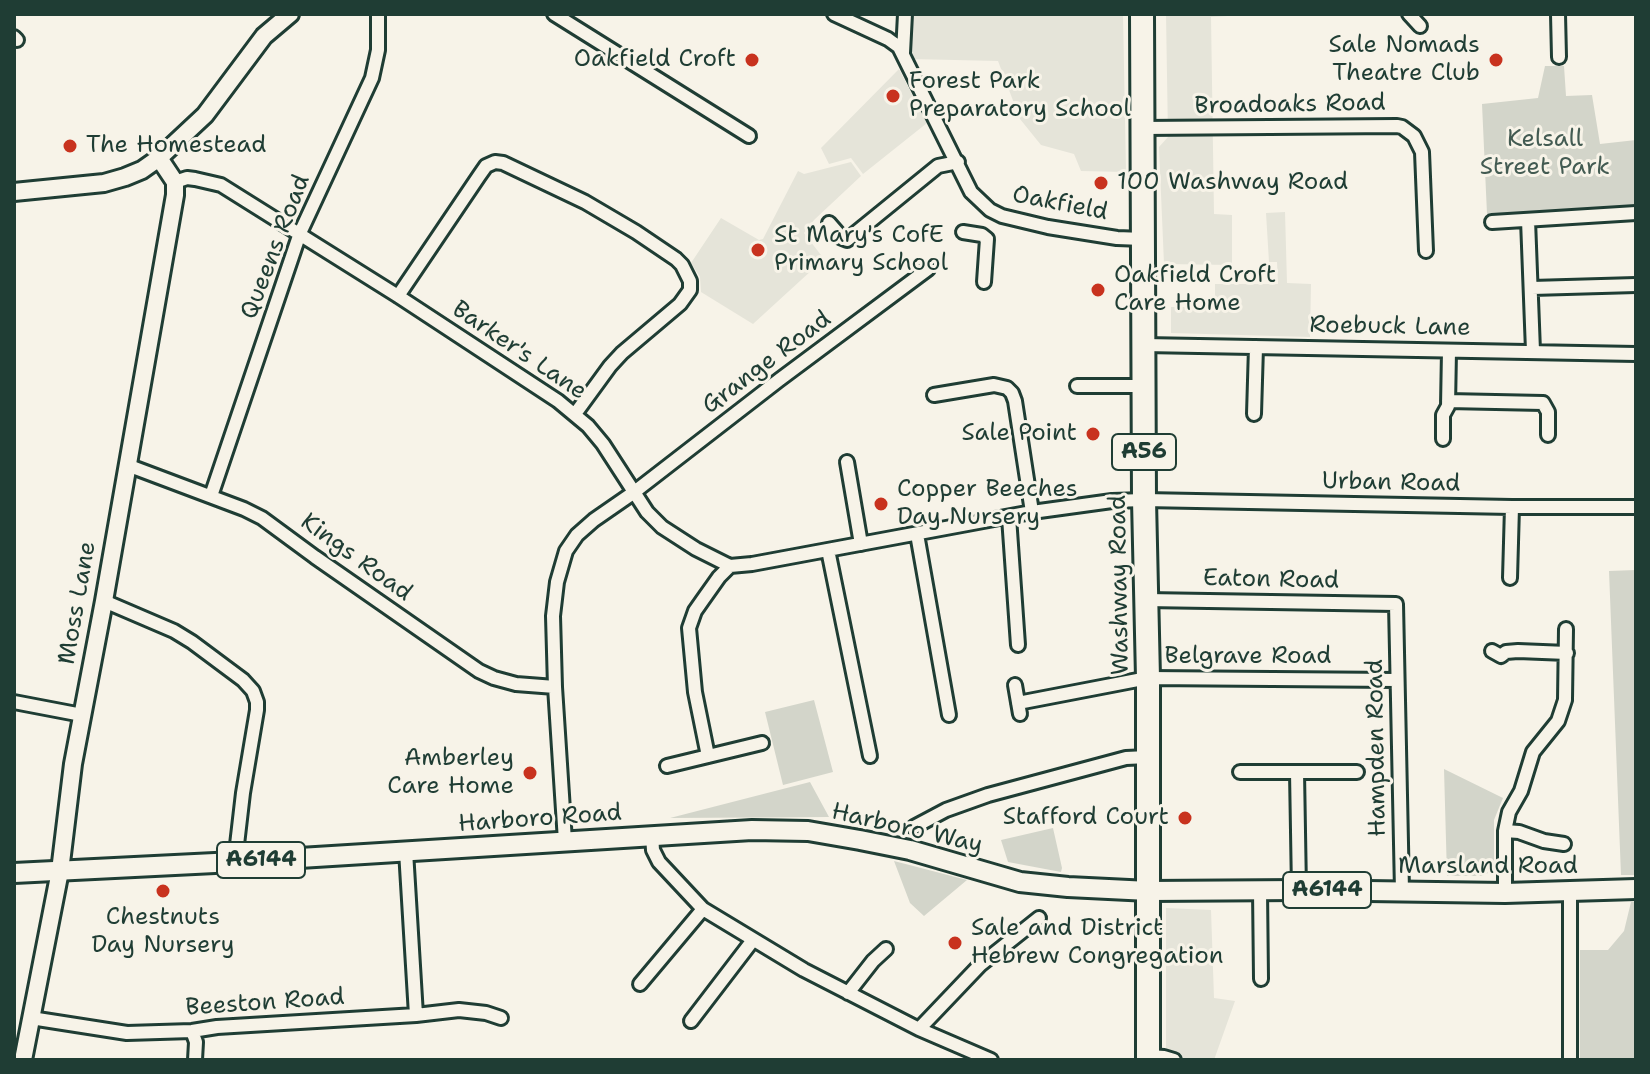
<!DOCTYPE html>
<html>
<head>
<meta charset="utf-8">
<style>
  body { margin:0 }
  #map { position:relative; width:1650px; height:1074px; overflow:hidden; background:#f7f3e8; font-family:"Shantell Sans",sans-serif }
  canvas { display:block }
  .frame { position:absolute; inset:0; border:16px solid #1f3d34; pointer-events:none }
</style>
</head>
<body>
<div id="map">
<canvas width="1650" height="1074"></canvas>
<div class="frame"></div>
</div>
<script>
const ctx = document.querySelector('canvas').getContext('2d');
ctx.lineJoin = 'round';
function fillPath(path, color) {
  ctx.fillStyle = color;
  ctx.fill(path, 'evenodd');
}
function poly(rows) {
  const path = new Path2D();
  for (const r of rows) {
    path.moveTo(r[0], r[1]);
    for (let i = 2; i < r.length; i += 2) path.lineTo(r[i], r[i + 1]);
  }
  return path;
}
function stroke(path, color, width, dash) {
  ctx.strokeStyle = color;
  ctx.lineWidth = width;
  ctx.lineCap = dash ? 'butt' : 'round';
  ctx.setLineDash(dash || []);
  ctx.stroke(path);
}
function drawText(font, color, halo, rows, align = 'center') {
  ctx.font = font + ' "Shantell Sans",sans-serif';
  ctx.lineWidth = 6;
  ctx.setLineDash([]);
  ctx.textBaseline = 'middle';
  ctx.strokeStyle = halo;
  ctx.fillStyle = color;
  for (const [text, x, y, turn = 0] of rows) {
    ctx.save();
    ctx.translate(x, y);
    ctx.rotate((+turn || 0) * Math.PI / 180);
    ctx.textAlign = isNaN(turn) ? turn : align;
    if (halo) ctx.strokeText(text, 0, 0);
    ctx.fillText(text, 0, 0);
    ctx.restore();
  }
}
const built = poly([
  [909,14,1123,14,1126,172,1081,171,1074,154,1041,145,1020,119,998,61,911,59,908,44],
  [1166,14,1228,14,1228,16,1211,17,1214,214,1232,215,1232,265,1164,264,1159,147,1168,137],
  [899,69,927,123,863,174,851,158,829,164,821,148],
  [851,162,861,176,814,220,804,233,824,259,753,324,701,292,700,277,691,263,721,218,759,240,763,239,798,171,804,174],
  [1285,212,1287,283,1311,284,1310,337,1171,333,1171,307,1215,307,1215,284,1278,284,1277,262,1269,262,1266,213],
  [1166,908,1211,910,1214,998,1235,1001,1214,1060,1175,1060,1166,1058]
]);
const green = poly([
  [1545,66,1564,66,1566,96,1592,95,1600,144,1636,140,1636,206,1487,214,1482,104,1538,98],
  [1636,570,1636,875,1621,875,1609,571],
  [814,700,833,772,783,785,765,712],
  [1444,769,1503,798,1494,820,1494,866,1490,872,1482,876,1447,876],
  [810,782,829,817,670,818],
  [1053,828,1062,868,1061,872,1008,862,1001,840],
  [894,861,967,880,924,916,910,903],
  [1631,902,1636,902,1636,1060,1580,1060,1580,950,1608,950,1624,931]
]);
const street = poly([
  [554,14,749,136],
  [834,14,888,39,899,47,971,192,990,210,1002,216,1048,227,1117,238,1143,239],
  [1409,14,1420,26],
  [1558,14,1559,57],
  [14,37,17,40],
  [903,53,905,14],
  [1142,128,1397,126,1402,127,1414,136,1422,152,1426,251],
  [175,182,187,178,195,179,221,185,398,296,558,401,588,426,603,444,647,512,662,527,696,549,730,566,752,564,1032,512,1112,501,1144,500,1512,507,1636,507],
  [1528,220,1533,351],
  [1492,222,1636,213],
  [829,223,842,238,847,240,938,166,958,162],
  [963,232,982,235,987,239,984,282],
  [1532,288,1636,285],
  [398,296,479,176,486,166,495,162,503,163,585,202,636,232,676,259,682,265,690,281,690,290,680,304,622,353,610,366,575,414],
  [1144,345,1636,354],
  [1077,386,1144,386],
  [934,395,994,385,1007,388,1012,393,1015,401,1032,512],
  [1448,401,1543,403,1548,412,1548,435],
  [1254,414,1256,347],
  [1443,439,1443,415,1448,406,1449,351],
  [847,462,861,544],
  [127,465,244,509,262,518,315,557,479,671,494,678,516,684,555,687],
  [211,496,300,233,372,78,378,50,378,14],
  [1009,517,1018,645],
  [917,534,949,715],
  [828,550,870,756],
  [1510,578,1512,507],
  [1146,600,1396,604,1402,891],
  [104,601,174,631,192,642,243,680,253,691,257,702,257,710,243,793,235,862],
  [1492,651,1501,656,1506,652,1518,651,1567,653],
  [1015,685,1020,714],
  [14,702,82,715],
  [1018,703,1148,678,1397,680],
  [708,756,695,692,689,628,695,611,702,601,719,577,730,566],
  [667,766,762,743],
  [1240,772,1357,772],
  [1297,772,1299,890],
  [914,827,946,810,988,795,1126,758,1148,757],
  [1505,831,1519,832,1544,841,1564,844],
  [652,835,653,850,659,862,703,909,804,970,919,1029,991,1060],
  [565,841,555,687,553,616,557,582,566,551,577,535,594,520,633,493,779,380,928,269],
  [406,851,416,1015],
  [1260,890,1261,979],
  [1570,891,1570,1060],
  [1505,893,1505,831,1509,812,1521,791,1533,752,1558,721,1565,700,1566,629],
  [640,984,703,909],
  [848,993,873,961,886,949],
  [31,1018,127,1033,192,1031,217,1027,416,1015,459,1010,486,1013,501,1018],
  [691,1021,753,940],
  [919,1029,980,965,1039,918],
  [192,1031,196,1042,195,1060],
  [1148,1056,1164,1057,1174,1060]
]);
const secondary = poly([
  [14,192,104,183,125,177,142,170,159,158,205,115,264,36,290,14],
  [23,1060,60,871,73,764,104,601,175,195,175,182,159,158]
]);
const primary = poly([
  [14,873,235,862,752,830,808,831,860,840,910,850,1020,882,1068,887,1149,891,1299,890,1505,893,1636,889]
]);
const highway = poly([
  [1142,14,1144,500,1148,678,1148,1060]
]);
const markers = [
  [752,60,8,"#c8321e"],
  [1496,60,8,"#c8321e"],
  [893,96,8,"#c8321e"],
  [70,146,8,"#c8321e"],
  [1101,183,8,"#c8321e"],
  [758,250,8,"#c8321e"],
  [1098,290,8,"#c8321e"],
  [1093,434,8,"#c8321e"],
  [881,504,8,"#c8321e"],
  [530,773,8,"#c8321e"],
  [1185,818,8,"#c8321e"],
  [163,891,8,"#c8321e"],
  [955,943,8,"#c8321e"]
];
const shields = [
  [1144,452,64],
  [261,860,88],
  [1327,890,88]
];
const shieldNames = [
  ["A56",1144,452],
  ["A6144",261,860],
  ["A6144",1327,890]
];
const poiNames = [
  ["Sale Nomads",1480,46,"right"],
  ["Theatre Club",1480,74,"right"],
  ["Oakfield Croft",736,60,"right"],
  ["Forest Park",909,82],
  ["Preparatory School",909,110],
  ["The Homestead",86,146],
  ["100 Washway Road",1117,183],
  ["St Mary's CofE",774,236],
  ["Primary School",774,264],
  ["Oakfield Croft",1114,276],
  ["Care Home",1114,304],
  ["Sale Point",1077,434,"right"],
  ["Copper Beeches",897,490],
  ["Day Nursery",897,518],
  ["Amberley",514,759,"right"],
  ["Care Home",514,787,"right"],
  ["Stafford Court",1169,818,"right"],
  ["Chestnuts",163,918,"center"],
  ["Day Nursery",163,946,"center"],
  ["Sale and District",971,929],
  ["Hebrew Congregation",971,957]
];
const streetNames = [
  ["Broadoaks Road",1290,105,-1],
  ["Oakfield",1060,204,11],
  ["Queens Road",276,247,-69],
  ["Roebuck Lane",1390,327,1],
  ["Barker's Lane",519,351,34],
  ["Grange Road",767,363,-37],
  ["Urban Road",1391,483,1],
  ["Kings Road",356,558,36],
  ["Eaton Road",1271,580,1],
  ["Washway Road",1120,585,-91],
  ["Moss Lane",78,603,-80],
  ["Belgrave Road",1248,657],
  ["Hampden Road",1377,748,-91],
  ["Harboro Road",540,819,-4],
  ["Harboro Way",907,829,13],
  ["Marsland Road",1488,867],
  ["Beeston Road",265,1003,-4]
];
const parkNames = [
  ["Kelsall",1545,140],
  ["Street Park",1545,168]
];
fillPath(built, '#e5e4d9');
fillPath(green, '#d3d5ca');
stroke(street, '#1f3d34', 18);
stroke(secondary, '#1f3d34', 22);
stroke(primary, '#1f3d34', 24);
stroke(highway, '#1f3d34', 28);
stroke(street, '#f7f3e8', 12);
stroke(secondary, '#f7f3e8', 16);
stroke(primary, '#f7f3e8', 18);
stroke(highway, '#f7f3e8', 22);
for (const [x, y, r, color] of markers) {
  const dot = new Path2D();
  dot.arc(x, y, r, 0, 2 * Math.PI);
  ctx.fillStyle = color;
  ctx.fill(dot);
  stroke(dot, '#f7f3e8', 3);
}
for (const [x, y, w] of shields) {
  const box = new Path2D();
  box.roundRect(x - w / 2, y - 18, w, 36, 6);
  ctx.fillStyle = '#f7f3e8';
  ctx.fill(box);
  stroke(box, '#1f3d34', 2);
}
drawText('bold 22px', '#1f3d34', null, shieldNames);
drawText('24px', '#1f3d34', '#f7f3e8', poiNames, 'left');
drawText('24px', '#1f3d34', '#f7f3e8', streetNames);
drawText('24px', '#435b52', '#f7f3e8', parkNames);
</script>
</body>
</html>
